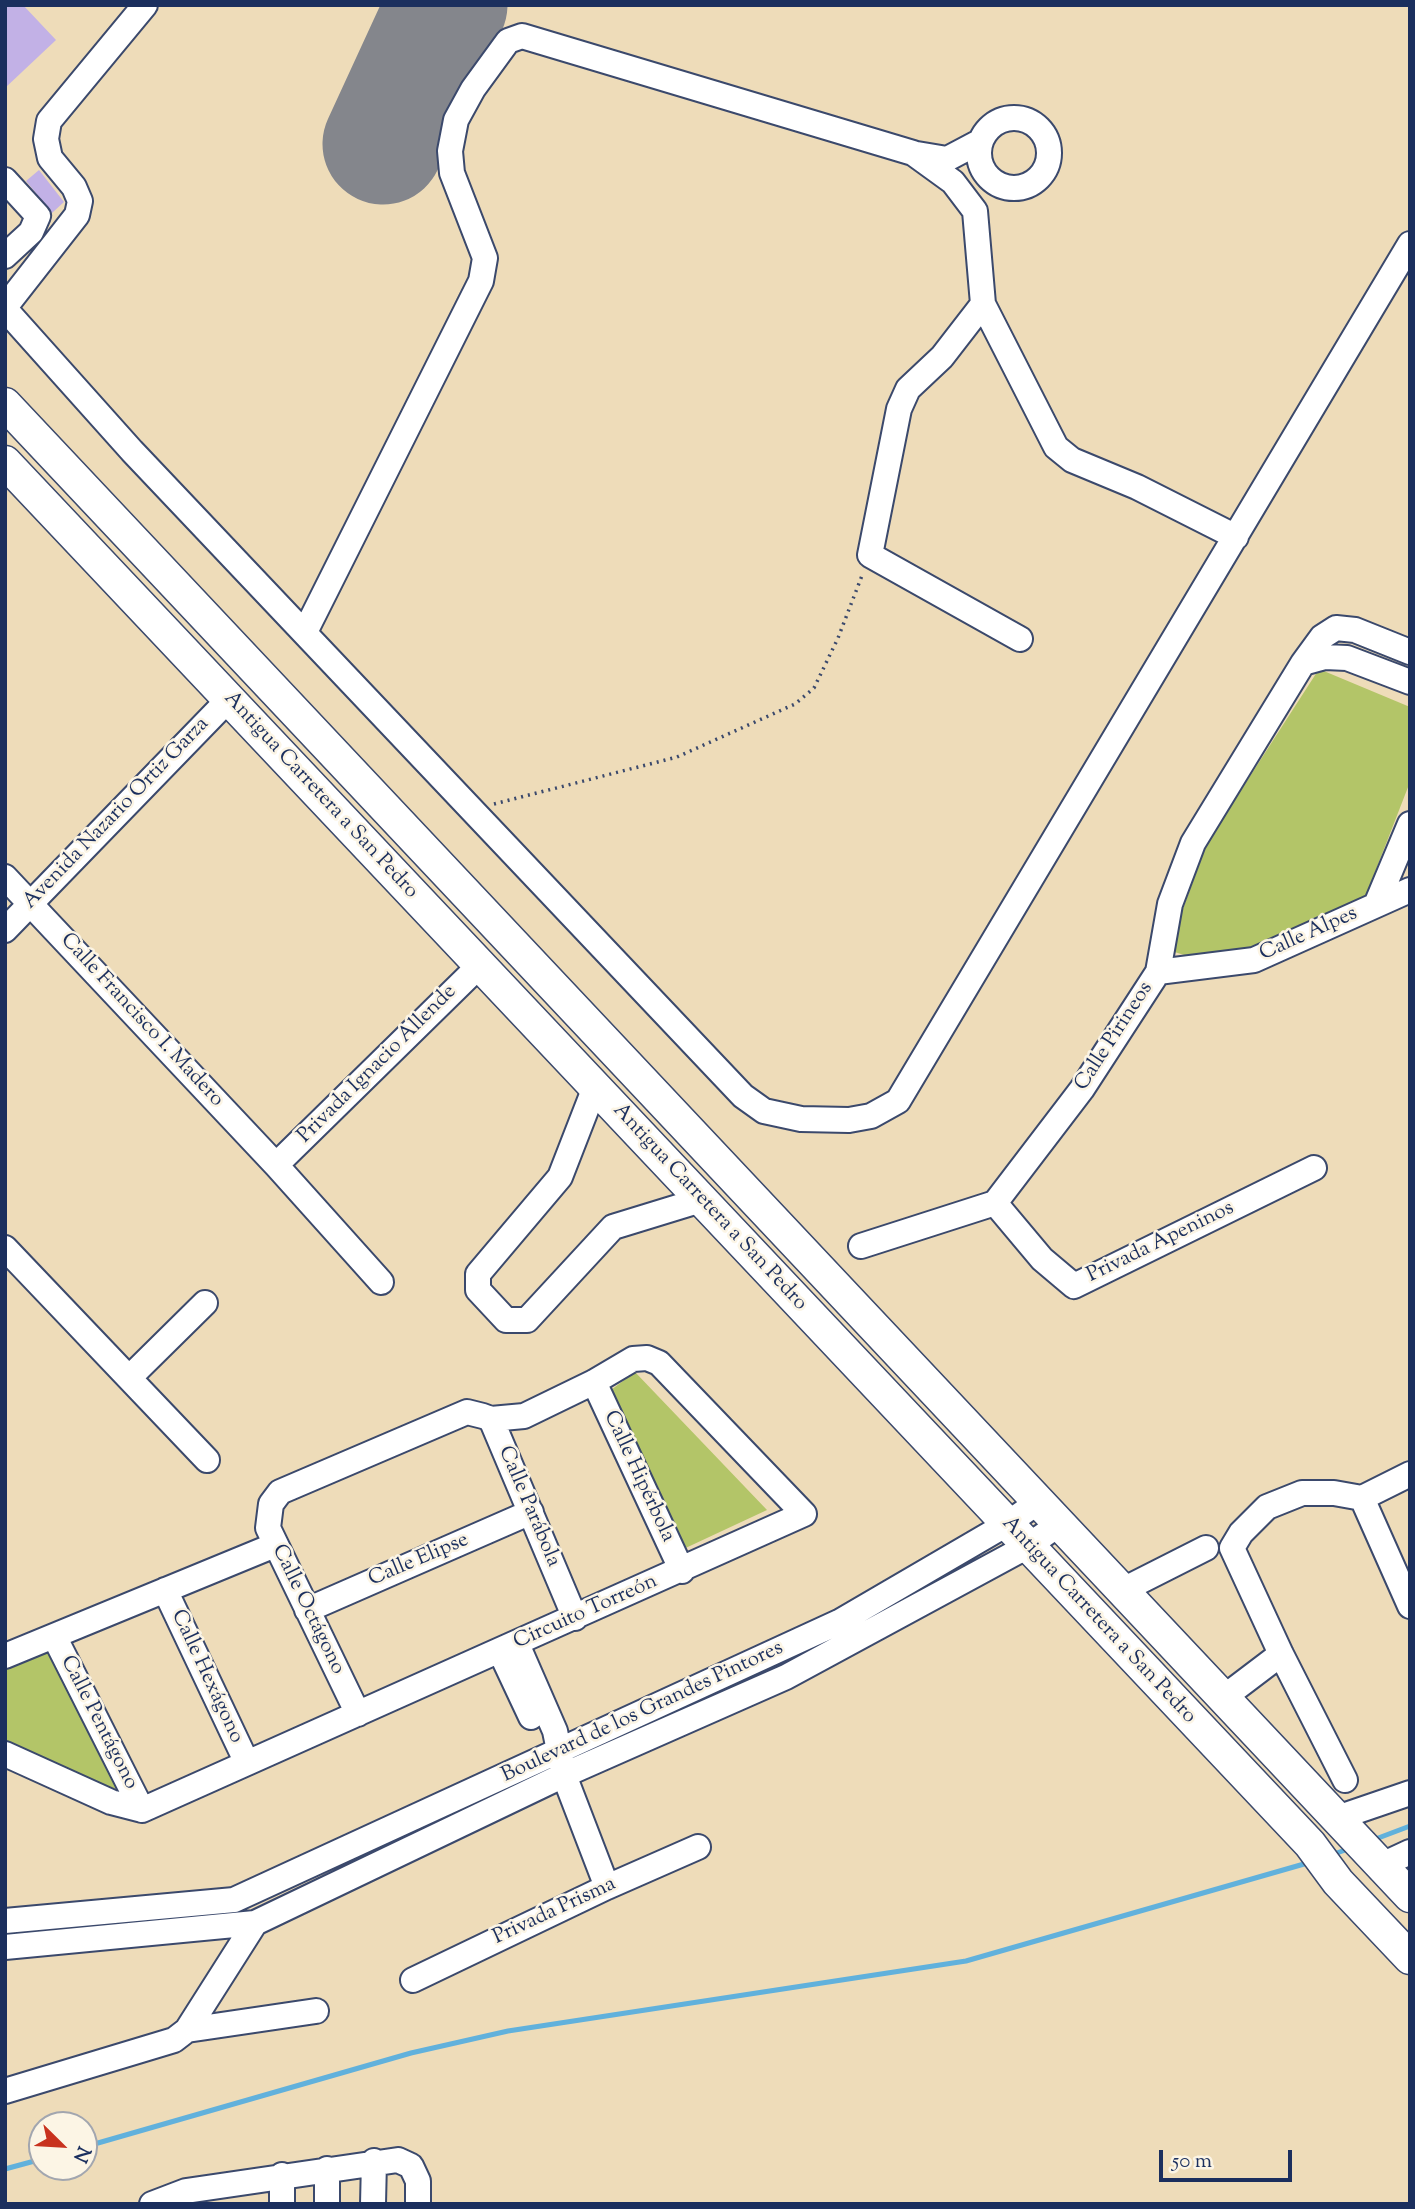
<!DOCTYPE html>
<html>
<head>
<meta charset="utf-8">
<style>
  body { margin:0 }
  #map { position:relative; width:1415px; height:2209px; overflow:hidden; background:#eedcb9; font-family:"Sorts Mill Goudy",serif }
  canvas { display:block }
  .frame { position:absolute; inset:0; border:7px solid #1b2f5e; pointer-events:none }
  .north { position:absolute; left:28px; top:2111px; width:70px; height:70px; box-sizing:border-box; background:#fcf5e5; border:2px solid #a2a6af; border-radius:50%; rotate:114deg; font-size:19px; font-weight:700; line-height:28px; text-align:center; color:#1b2f5e }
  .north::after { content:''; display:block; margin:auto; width:24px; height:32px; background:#c8321e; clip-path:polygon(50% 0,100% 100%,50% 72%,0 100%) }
  .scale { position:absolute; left:1159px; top:2150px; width:133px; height:32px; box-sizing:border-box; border:4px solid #1b2f5e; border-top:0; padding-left:9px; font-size:21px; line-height:24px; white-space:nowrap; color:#1b2f5e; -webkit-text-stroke:5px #fcf5e5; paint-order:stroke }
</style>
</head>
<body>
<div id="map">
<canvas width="1415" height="2209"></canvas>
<div class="frame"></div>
<div class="north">N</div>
<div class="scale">50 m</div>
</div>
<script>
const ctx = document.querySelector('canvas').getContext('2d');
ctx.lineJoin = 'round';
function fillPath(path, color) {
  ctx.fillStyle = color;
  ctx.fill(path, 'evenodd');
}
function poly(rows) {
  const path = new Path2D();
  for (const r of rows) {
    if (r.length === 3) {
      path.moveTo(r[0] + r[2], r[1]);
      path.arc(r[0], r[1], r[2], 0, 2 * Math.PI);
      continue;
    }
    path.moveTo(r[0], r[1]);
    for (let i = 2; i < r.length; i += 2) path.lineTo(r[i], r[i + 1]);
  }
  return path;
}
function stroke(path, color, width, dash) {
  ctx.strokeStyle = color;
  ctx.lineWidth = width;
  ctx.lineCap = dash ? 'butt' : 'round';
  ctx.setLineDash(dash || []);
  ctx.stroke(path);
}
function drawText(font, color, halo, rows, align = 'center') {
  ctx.font = font + ' "Sorts Mill Goudy",serif';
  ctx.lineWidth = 5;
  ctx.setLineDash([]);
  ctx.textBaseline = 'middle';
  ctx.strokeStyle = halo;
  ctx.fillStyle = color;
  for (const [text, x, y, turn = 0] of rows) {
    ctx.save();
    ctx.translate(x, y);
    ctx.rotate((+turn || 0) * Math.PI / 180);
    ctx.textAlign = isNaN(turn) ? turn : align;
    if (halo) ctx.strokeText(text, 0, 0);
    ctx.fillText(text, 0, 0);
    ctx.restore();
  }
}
const green = poly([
  [1319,669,1410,707,1410,782,1363,903,1241,952,1194,958,1168,950,1207,843],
  [635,1372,767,1510,677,1552,607,1393],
  [51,1649,118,1788,107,1789,5,1741,5,1667]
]);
const stream = poly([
  [1373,1840,1410,1826],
  [1331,1855,1351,1848],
  [84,2147,411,2053,508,2031,966,1961,1311,1862],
  [5,2169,42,2159]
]);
const runway = poly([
  [383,144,447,5]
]);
const building = poly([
  [5,5,23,5,56,40,5,88],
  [39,170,64,202,52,213,26,181]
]);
const path = poly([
  [494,804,677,757,795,704,814,688,838,638,863,573]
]);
const minor = poly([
  [1014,153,35],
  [917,154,947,159,981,141],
  [5,180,38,216,31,232,5,256],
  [983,304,942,357,908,389,899,409,870,555,1020,639],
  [5,307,77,215,80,201,74,187,50,158,46,139,49,121,145,5],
  [5,309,132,451,743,1096,764,1111,801,1119,849,1120,871,1116,898,1101,1410,244],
  [305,632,481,281,485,258,452,173,450,151,456,120,473,89,508,41,522,36,913,153,953,182,975,211,983,304,1056,447,1072,460,1137,487,1236,537],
  [1303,663,1325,657,1347,658,1410,682],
  [5,877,276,1165,381,1282],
  [1376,905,1410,824],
  [5,930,229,699],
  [1158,972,1254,960,1410,890],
  [595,1087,560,1177,478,1274,478,1290,506,1320,527,1320,613,1227,701,1200],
  [276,1165,480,965],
  [995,1203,1042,1259,1074,1286,1314,1168],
  [861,1246,995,1203,1082,1089,1158,972,1170,904,1193,843,1303,663,1322,637,1336,628,1355,630,1410,652],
  [5,1248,207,1460],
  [129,1378,205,1303],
  [594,1382,682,1571],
  [1362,1498,1410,1606],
  [165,1590,247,1763],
  [1121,1591,1206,1548],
  [307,1610,531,1512],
  [54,1636,142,1810],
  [517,1644,555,1731,564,1775,607,1887],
  [500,1651,531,1717],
  [5,1656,275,1545],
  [1223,1698,1281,1654],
  [358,1714,268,1528,271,1504,280,1492,467,1412,483,1416,491,1419,575,1618],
  [5,1754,111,1802,142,1810,804,1514,659,1363,647,1358,633,1359,594,1382,524,1416,491,1419],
  [1345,1780,1281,1654,1232,1548,1241,1533,1267,1507,1302,1493,1334,1493,1362,1498,1410,1474],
  [1337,1818,1410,1793],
  [1382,1865,1410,1852],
  [5,1921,234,1900,839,1622,1007,1524,1038,1502],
  [5,1947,255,1923,564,1775,786,1677,1028,1546,1058,1525],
  [413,1980,607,1887,698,1847],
  [187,2030,316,2011],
  [5,2091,174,2040,187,2030,255,1923],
  [152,2204,186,2191,398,2160,411,2166,418,2181,418,2204],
  [282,2204,282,2175],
  [327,2204,327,2169],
  [373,2204,374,2161]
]);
const major = poly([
  [5,404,1410,1896],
  [5,462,1310,1844,1338,1882,1410,1958]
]);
const streetNames = [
  ["Antigua Carretera a San Pedro",320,796,47],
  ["Avenida Nazario Ortiz Garza",117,814,-46],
  ["Calle Alpes",1309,935,-24],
  ["Calle Francisco I. Madero",141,1021,47],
  ["Calle Pirineos",1115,1037,-57],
  ["Privada Ignacio Allende",378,1065,-45],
  ["Antigua Carretera a San Pedro",709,1208,47],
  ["Privada Apeninos",1161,1243,-26],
  ["Calle Hipérbola",638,1477,65],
  ["Calle Parábola",528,1507,67],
  ["Calle Elipse",419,1561,-23],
  ["Calle Octágono",307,1610,64],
  ["Circuito Torreón",586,1613,-24],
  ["Antigua Carretera a San Pedro",1098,1621,47],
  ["Calle Hexágono",206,1677,65],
  ["Boulevard de los Grandes Pintores",643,1713,-25],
  ["Calle Pentágono",98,1723,63],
  ["Privada Prisma",555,1912,-25]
];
fillPath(green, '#b3c568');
stroke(stream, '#61b1dc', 5);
stroke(runway, '#84868c', 121);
fillPath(building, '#c2b1e6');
stroke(minor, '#3b496c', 28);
stroke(major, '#3b496c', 35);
stroke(path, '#3b496c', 3.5, [2, 5]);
stroke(minor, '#fff', 24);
stroke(major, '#fff', 32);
drawText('21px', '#1b2f5e', '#fcf5e5', streetNames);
</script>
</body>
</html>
